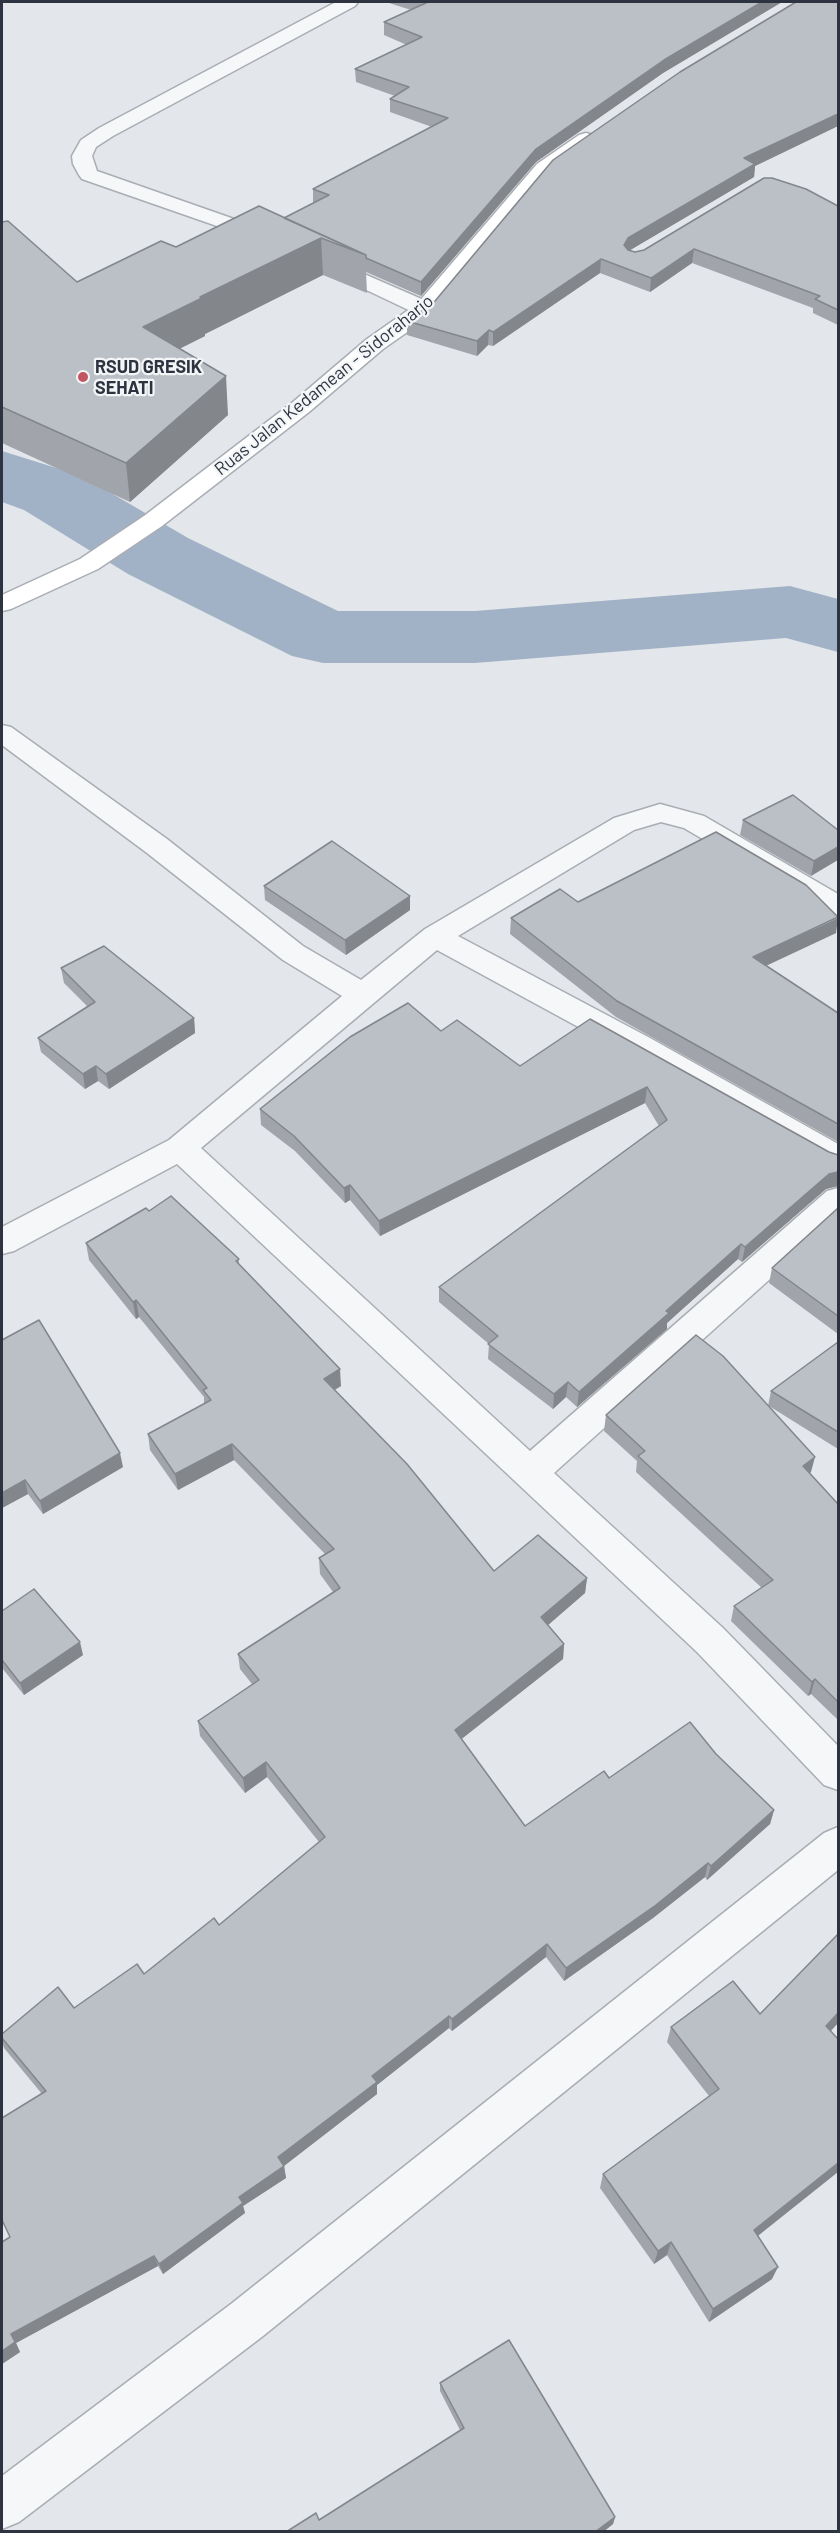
<!DOCTYPE html>
<html>
<head>
<meta charset="utf-8">
<style>
  body { margin:0 }
  #map { position:relative; width:840px; height:2533px; overflow:hidden; background:#e3e6ea; font-family:Barlow,sans-serif }
  canvas { display:block }
  .frame { position:absolute; inset:0; border:3px solid #2d3340; pointer-events:none }
</style>
</head>
<body>
<div id="map">
<canvas width="840" height="2533"></canvas>
<div class="frame"></div>
</div>
<script>
const ctx = document.querySelector('canvas').getContext('2d');
ctx.lineJoin = 'round';
function poly(rows) {
  const path = new Path2D();
  for (const r of rows) {
    path.moveTo(r[0], r[1]);
    for (let i = 2; i < r.length; i += 2) path.lineTo(r[i], r[i + 1]);
  }
  return path;
}
function fillPath(path, color) {
  ctx.fillStyle = color;
  ctx.fill(path, 'evenodd');
}
function stroke(path, color, width, dash) {
  ctx.strokeStyle = color;
  ctx.lineWidth = width;
  ctx.lineCap = dash ? 'butt' : 'round';
  ctx.setLineDash(dash || []);
  ctx.stroke(path);
}
function drawText(font, color, halo, rows, align = 'center') {
  ctx.font = font + ' Barlow,sans-serif';
  ctx.lineWidth = 4.5;
  ctx.setLineDash([]);
  ctx.textBaseline = 'middle';
  ctx.strokeStyle = halo;
  ctx.fillStyle = color;
  for (const [text, x, y, turn = 0] of rows) {
    ctx.save();
    ctx.translate(x, y);
    ctx.rotate((+turn || 0) * Math.PI / 180);
    ctx.textAlign = isNaN(turn) ? turn : align;
    if (halo) ctx.strokeText(text, 0, 0);
    ctx.fillText(text, 0, 0);
    ctx.restore();
  }
}
const river = poly([
  [2,451,82,476,188,538,338,611,475,611,790,586,838,599,838,652,786,638,475,663,323,663,292,656,128,574,24,510,2,502,2,451]
]);
const street = poly([
  [336,2,358,2,355,6,113,136,96,147,92,156,97,171,274,233,277,237,274,241,267,243,260,241,82,179,79,175,73,164,72,156,81,140,99,128,336,2],
  [325,257,433,304,436,309,433,314,425,315,417,314,318,267,314,263,318,259,325,257],
  [2,725,11,727,167,839,303,946,361,980,425,929,614,818,660,804,704,816,838,894,838,916,828,913,684,828,661,822,634,830,458,936,650,1038,838,1144,838,1170,827,1166,628,1054,437,950,201,1148,530,1451,827,1191,838,1188,838,1218,554,1473,723,1628,838,1746,838,1790,824,1785,697,1652,177,1164,14,1251,2,1254,2,1227,169,1140,342,996,283,960,147,853,2,745,2,725],
  [838,1827,838,1870,263,2336,19,2522,2,2529,2,2476,231,2304,824,1833,838,1827]
]);
const secondary = poly([
  [586,133,593,135,596,139,593,143,551,172,433,314,383,349,309,412,162,526,98,569,11,609,2,611,2,595,80,559,144,516,293,402,367,339,417,304,537,164,579,135,586,133]
]);
const wall = poly([
  [386,2,782,2,663,73,536,162,421,296,366,272,367,293,323,275,205,334,205,336,179,349,228,415,130,502,2,443,2,222,77,282,176,247,284,218,313,203,313,189,432,127,390,112,390,99,395,96,356,82,355,69,407,45,384,35,384,22,411,10],
  [838,2,838,126,755,166,754,177,630,250,635,252,838,206,838,325,813,313,813,308,692,263,650,292,600,273,493,346,488,345,477,356,407,335,407,321,435,301],
  [743,820,838,830,811,876,740,835],
  [264,886,410,896,410,910,346,955,265,900],
  [578,902,836,933,766,966,838,1013,838,1142,616,1017,510,934,511,918],
  [61,968,194,1018,195,1033,109,1089,98,1081,85,1089,41,1052,38,1038,87,1006,64,983],
  [590,1019,829,1152,838,1155,838,1186,826,1189,742,1262,738,1259,667,1323,667,1329,577,1407,566,1397,553,1409,488,1359,489,1344,439,1302,439,1287,659,1126,645,1103,380,1236,350,1200,345,1203,295,1151,261,1125,260,1109,441,1031,520,1066],
  [838,1208,838,1334,769,1283,772,1268],
  [149,1211,239,1259,239,1265,341,1386,334,1390,494,1571,587,1578,585,1593,548,1625,564,1644,563,1659,461,1739,525,1826,609,1778,716,1754,774,1810,770,1824,707,1880,705,1877,653,1918,564,1981,546,1957,452,2031,449,2028,377,2085,377,2094,284,2166,286,2178,243,2206,245,2213,163,2274,158,2266,16,2343,20,2352,2,2364,2,2242,10,2237,42,2094,4,2048,2,2041,2,2034,74,2008,144,1974,219,1925,319,1842,267,1777,245,1793,200,1736,198,1721,252,1684,240,1669,238,1654,333,1592,320,1574,319,1558,325,1554,234,1460,178,1490,150,1450,148,1434,204,1404,204,1397,139,1317,136,1319,89,1260,86,1243],
  [2,1340,123,1467,43,1514,28,1494,2,1508],
  [838,1342,838,1449,769,1406,811,1472,810,1473,838,1504,838,1720,811,1694,808,1696,731,1621,734,1606,762,1588,636,1472,637,1461,604,1431,606,1415,768,1406,771,1391],
  [2,1611,83,1655,24,1695,2,1668],
  [838,1934,838,2023,831,2031,758,2236,772,2279,709,2322,667,2255,654,2264,600,2188,603,2174,709,2096,667,2042,671,2027,760,2014],
  [440,2383,615,2517,613,2524,603,2532,286,2532,319,2520,460,2430,440,2391]
]);
const shadedWall = poly([
  [762,2,782,2,663,73,536,162,421,296,421,282,536,149,664,60],
  [838,114,838,126,755,166,754,177,627,252,624,245,628,238,744,158],
  [321,238,323,275,205,334,205,336,147,365,143,327,200,297],
  [694,249,692,263,650,292,651,278],
  [601,259,600,273,493,346,493,332],
  [489,330,488,345,477,356,477,341],
  [226,376,228,415,130,502,126,463],
  [838,847,838,860,811,876,814,861],
  [410,896,410,910,346,955,345,940],
  [838,918,836,933,750,973,753,957],
  [194,1018,195,1033,109,1089,106,1074],
  [96,1066,98,1081,85,1089,83,1074],
  [647,1087,645,1103,380,1236,379,1221],
  [838,1172,838,1186,826,1189,742,1262,745,1247,829,1174],
  [350,1185,350,1200,345,1203,344,1188],
  [741,1244,738,1259,667,1323,667,1329,577,1407,579,1392,666,1311],
  [136,1300,139,1317,136,1319,133,1302],
  [340,1369,341,1386,325,1396,324,1379],
  [568,1382,566,1397,553,1409,554,1394],
  [232,1444,234,1460,178,1490,175,1474],
  [120,1453,123,1467,43,1514,40,1501],
  [815,1457,811,1472,799,1482,803,1466],
  [25,1480,28,1494,2,1508,2,1493],
  [587,1578,585,1593,540,1632,541,1617],
  [80,1642,83,1655,24,1695,20,1683],
  [564,1644,563,1659,454,1745,455,1730],
  [815,1679,811,1694,808,1696,812,1682],
  [266,1762,267,1777,245,1793,243,1778],
  [774,1810,770,1824,707,1880,711,1866],
  [708,1863,705,1877,653,1918,564,1981,566,1968],
  [547,1944,546,1957,452,2031,452,2019],
  [838,2013,838,2023,820,2042,826,2026],
  [449,2016,449,2028,377,2085,377,2094,280,2169,278,2157,372,2076],
  [838,2163,838,2172,749,2243,754,2230],
  [284,2166,286,2178,243,2206,245,2213,163,2274,159,2264,239,2197],
  [671,2242,667,2255,654,2264,658,2251],
  [154,2256,158,2266,16,2343,20,2352,2,2364,2,2351,11,2334],
  [778,2267,772,2279,709,2322,713,2309],
  [615,2517,613,2524,603,2532,595,2532]
]);
const building = poly([
  [427,2,762,2,664,60,536,149,421,282,366,258,366,255,284,218,329,195,313,189,448,118,390,99,409,87,355,69,422,37,384,22,428,2,427,2],
  [796,2,838,2,838,114,744,158,755,164,628,238,624,245,628,250,635,252,644,250,764,178,772,178,806,189,838,206,838,310,815,299,820,296,694,249,651,278,601,259,493,332,489,330,477,341,407,321,435,301,553,160,680,72,796,2],
  [259,206,366,255,321,238,200,297,202,298,143,327,226,376,126,463,2,407,2,222,8,221,77,282,161,241,176,247,259,206],
  [793,795,838,830,838,847,814,861,743,820,793,795],
  [716,832,806,885,838,917,753,957,838,1013,838,1124,617,1001,511,918,560,889,578,902,716,832],
  [332,841,410,896,345,940,264,886,332,841],
  [104,946,194,1018,106,1074,96,1066,83,1074,38,1038,95,1002,61,968,104,946],
  [408,1003,441,1031,457,1020,520,1066,590,1019,829,1152,838,1155,838,1172,829,1174,745,1247,741,1244,666,1311,669,1313,579,1392,568,1382,554,1394,488,1344,498,1336,439,1287,667,1120,647,1087,379,1221,350,1185,344,1188,294,1136,260,1109,350,1037,408,1003],
  [171,1196,239,1259,236,1261,340,1369,324,1379,407,1464,494,1571,538,1535,587,1578,541,1617,564,1644,455,1730,525,1826,604,1771,609,1778,690,1722,716,1754,774,1810,711,1866,708,1863,656,1905,566,1968,547,1944,452,2019,449,2016,372,2076,377,2082,278,2157,284,2166,239,2197,243,2203,159,2264,154,2256,11,2334,15,2342,2,2351,2,2242,10,2237,2,2220,2,2118,46,2091,2,2038,2,2034,58,1987,74,2008,137,1964,144,1974,214,1918,219,1925,325,1837,266,1762,243,1778,198,1721,259,1680,238,1654,340,1588,319,1558,334,1549,232,1444,175,1474,148,1434,211,1400,203,1390,207,1388,136,1300,133,1302,86,1243,146,1208,149,1211,171,1196],
  [838,1208,838,1316,772,1268,838,1208],
  [39,1320,120,1453,40,1501,25,1480,2,1493,2,1340,39,1320],
  [696,1335,723,1356,815,1457,803,1466,838,1504,838,1702,815,1679,812,1682,734,1606,773,1580,638,1456,645,1451,606,1415,696,1335],
  [838,1342,838,1432,771,1391,838,1342],
  [34,1589,80,1642,20,1683,2,1660,2,1611,34,1589],
  [838,1934,838,2013,826,2026,838,2039,838,2163,754,2230,778,2267,713,2309,671,2242,658,2251,603,2174,719,2089,671,2027,733,1981,760,2014,838,1934],
  [509,2340,615,2517,595,2532,286,2532,316,2513,319,2520,464,2428,440,2383,509,2340]
]);
const markers = [
  [83,377,6,"#c15662"]
];
const farPoinames = [
  ["RSUD GRESIK",95,367],
  ["SEHATI",95,388]
];
const farStreetnames = [
  ["Ruas Jalan Kedamean - Sidoraharjo",324,385,-39]
];
fillPath(river, '#a2b2c6');
stroke(street, '#a9adb4', 3);
stroke(secondary, '#a9adb4', 3);
fillPath(street, '#f6f7f9');
fillPath(secondary, '#fff');
fillPath(wall, '#a1a4aa');
fillPath(shadedWall, '#83868b');
fillPath(building, '#bbbfc6');
stroke(building, '#83868b', 1.5);
for (const [x, y, r, color] of markers) {
  const dot = new Path2D();
  dot.arc(x, y, r, 0, 2 * Math.PI);
  ctx.fillStyle = color;
  ctx.fill(dot);
  stroke(dot, '#f3f5f7', 2);
}
drawText('bold 18px', '#2d3340', '#f3f5f7', farPoinames, 'left');
drawText('18px', '#2d3340', '#f3f5f7', farStreetnames);
</script>
</body>
</html>
